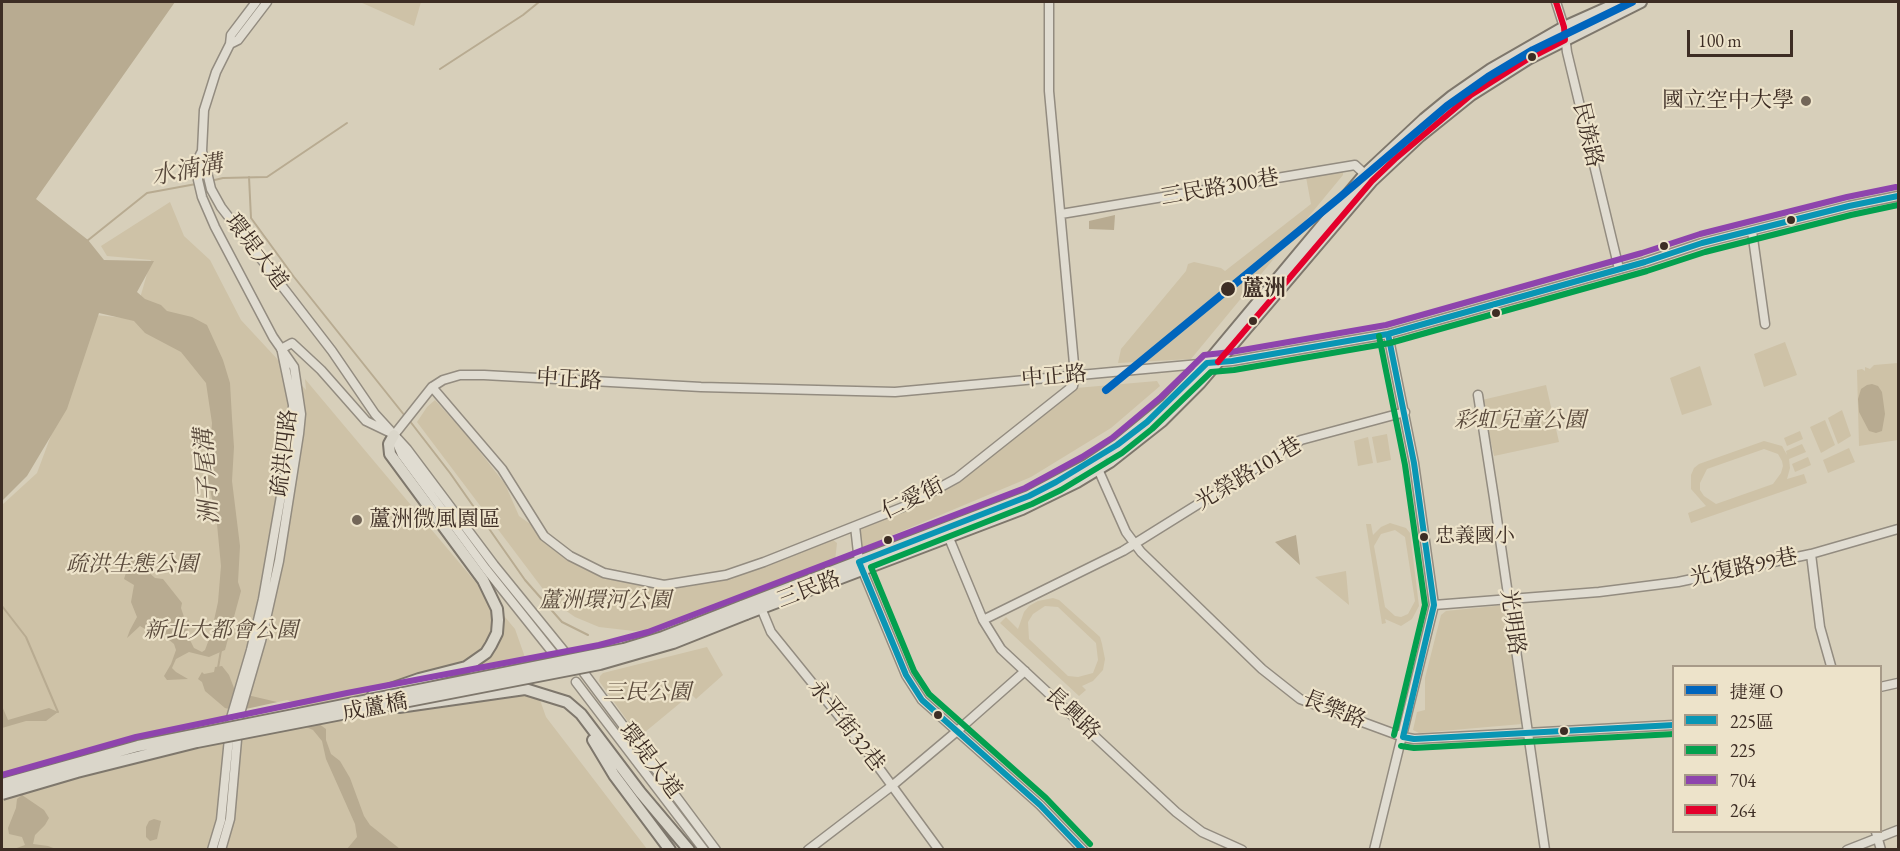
<!DOCTYPE html>
<html>
<head>
<meta charset="utf-8">
<style>
  body { margin:0 }
  #map { position:relative; width:1900px; height:851px; overflow:hidden; background:#d7cfba; font-family:"EB Garamond","Noto Serif TC",serif }
  canvas { display:block }
  .frame { position:absolute; inset:0; border:3px solid #3d2d24; pointer-events:none }
  .legend { position:absolute; left:1672px; top:665px; width:210px; height:168px; box-sizing:border-box; background:#ede3ca; border:2px solid #a79a88; margin:0; padding:8px 10px; list-style:none; font-size:18px; color:#3d2d24 }
  .legend li { display:flex; align-items:center; gap:12px; height:30px }
  .legend b { width:30px; border:2px solid #a79a88 }
  .scale { position:absolute; left:1687px; top:30px; width:106px; height:27px; box-sizing:border-box; border:3px solid #3d2d24; border-top:0; padding-left:8px; font-size:18px; line-height:21px; white-space:nowrap; color:#3d2d24; -webkit-text-stroke:4px #ede3ca; paint-order:stroke }
</style>
</head>
<body>
<div id="map">
<canvas width="1900" height="851"></canvas>
<div class="frame"></div>
<ul class="legend">
<li><b style="height:8px;background:#0065bd"></b>捷運 O</li>
<li><b style="height:8px;background:#0996b4"></b>225區</li>
<li><b style="height:8px;background:#03a04f"></b>225</li>
<li><b style="height:8px;background:#8e44ad"></b>704</li>
<li><b style="height:8px;background:#e4002b"></b>264</li>
</ul>
<div class="scale">100 m</div>
</div>
<script>
const ctx = document.querySelector('canvas').getContext('2d');
ctx.lineJoin = 'round';
function fillPath(path, color) {
  ctx.fillStyle = color;
  ctx.fill(path, 'evenodd');
}
function poly(rows) {
  const path = new Path2D();
  for (const r of rows) {
    path.moveTo(r[0], r[1]);
    for (let i = 2; i < r.length; i += 2) path.lineTo(r[i], r[i + 1]);
  }
  return path;
}
function stroke(path, color, width, dash) {
  ctx.strokeStyle = color;
  ctx.lineWidth = width;
  ctx.lineCap = dash ? 'butt' : 'round';
  ctx.setLineDash(dash || []);
  ctx.stroke(path);
}
function drawText(font, color, halo, rows, align = 'center') {
  ctx.font = font + ' "EB Garamond","Noto Serif TC",serif';
  ctx.lineWidth = 4.5;
  ctx.setLineDash([]);
  ctx.textBaseline = 'middle';
  ctx.strokeStyle = halo;
  ctx.fillStyle = color;
  for (const [text, x, y, turn = 0] of rows) {
    ctx.save();
    ctx.translate(x, y);
    ctx.rotate((+turn || 0) * Math.PI / 180);
    ctx.textAlign = isNaN(turn) ? turn : align;
    if (halo) ctx.strokeText(text, 0, 0);
    ctx.fillText(text, 0, 0);
    ctx.restore();
  }
}
const green = poly([
  [360,2,421,2,414,26],
  [1343,171,1343,175,1191,359,1118,363,1121,349,1186,271,1188,264,1194,262,1221,268,1225,271,1311,204,1306,177],
  [170,202,184,236,210,260,241,320,306,390,305,379,515,629,546,717,647,849,2,850,2,505,37,473,96,315,134,319,151,260,107,256,101,246],
  [1785,342,1797,375,1764,387,1754,354],
  [1898,363,1898,440,1859,446,1857,370,1862,369,1865,371,1865,367,1870,369,1874,365],
  [1700,366,1712,405,1682,415,1670,378],
  [1157,381,1160,386,1111,428,1031,477,857,550,855,526,957,481,1076,388],
  [1546,385,1559,442,1494,456,1482,400],
  [435,400,469,438,505,484,519,516,533,526,546,544,563,557,602,574,645,586,687,587,726,578,832,539,837,543,835,561,828,566,647,630,634,631,599,627,575,617,552,601,417,422,427,407],
  [1842,410,1851,436,1838,444,1828,418],
  [1825,420,1835,445,1821,453,1810,427],
  [1800,431,1803,439,1787,446,1784,438],
  [1387,434,1391,460,1377,463,1372,437],
  [1368,437,1373,463,1358,466,1354,441],
  [1764,441,1782,446,1787,455,1786,451,1802,444,1806,452,1789,459,1790,468,1787,479,1804,474,1807,483,1691,523,1688,513,1706,506,1691,489,1691,475,1694,468,1699,464],
  [1764,449,1778,454,1782,461,1783,466,1781,473,1773,484,1716,504,1704,496,1700,490,1700,483,1707,469],
  [1849,448,1855,462,1828,473,1823,460],
  [1808,457,1811,465,1795,472,1792,464],
  [1390,523,1406,528,1410,533,1419,606,1412,619,1401,626,1385,619,1386,623,1382,624,1366,524,1371,524,1373,535,1381,527],
  [1395,530,1405,537,1415,601,1408,614,1401,617,1395,616,1385,607,1374,546,1381,534],
  [1346,571,1349,605,1315,577],
  [1053,598,1059,600,1100,637,1102,644,1105,659,1103,670,1093,681,1082,686,1086,690,1079,696,1000,623,1006,617,1018,629,1024,612,1029,606,1038,601],
  [1045,606,1058,607,1096,643,1098,660,1093,673,1078,677,1068,676,1029,639,1028,622,1033,614],
  [1505,605,1522,724,1419,733,1413,730,1417,712,1425,710,1425,678,1441,615,1446,611],
  [707,647,723,675,696,699,691,694,639,737,599,681,600,676,603,673]
]);
const water = poly([
  [2,2,175,2,36,199,88,240,104,260,154,261,137,292,145,299,161,305,167,311,192,317,207,325,223,360,230,383,232,418,234,447,232,481,240,546,238,582,241,591,225,650,209,657,189,652,176,659,172,668,176,672,188,679,167,680,164,676,171,664,176,650,174,644,161,633,145,629,140,626,127,638,130,630,137,617,131,602,134,585,124,579,131,557,155,578,163,579,182,603,181,608,184,617,189,620,187,634,194,648,202,652,205,650,211,634,218,602,221,566,217,524,208,479,212,423,206,383,181,352,145,333,134,321,99,313,67,409,27,476,2,501],
  [1115,215,1114,230,1089,229,1089,221],
  [1872,384,1878,386,1882,392,1885,414,1882,431,1876,433,1869,431,1859,412,1858,399,1861,389,1867,385],
  [1296,535,1300,565,1275,542],
  [222,666,229,675,234,688,243,694,294,706,326,729,326,740,331,754,340,761,350,778,364,816,370,825,400,849,347,849,357,837,355,824,326,759,322,741,313,730,272,712,249,714,225,708,205,691,202,682,198,679,202,672,204,674,214,672,215,667],
  [2,706,8,720,49,708,58,712,46,721,26,721,2,728],
  [22,795,44,810,49,818,45,825,35,835,33,844,48,846,56,849,14,849,25,845,22,837,9,834,8,828,16,808,17,799],
  [154,819,161,821,157,839,150,841,146,837,146,827,149,821]
]);
const pier = poly([
  [287,700,295,703,318,720,271,715,249,717,232,712]
]);
const stream = poly([
  [440,69,523,15,539,2],
  [249,177,251,218,294,277,405,416],
  [202,183,223,178,267,177,347,123],
  [87,241,147,193,196,184],
  [409,420,450,473,525,580,562,622,588,635],
  [2,606,26,637,58,712],
  [218,668,221,650]
]);
const minor = poly([
  [256,2,231,35,230,44,216,72,204,110,202,151,211,189,221,207,332,351,375,414,407,449,494,565,568,656],
  [1556,2,1564,27,1567,52,1619,269],
  [230,44,238,40,267,2],
  [202,151,198,159,198,180,202,197,215,227,273,337,294,367,301,414,299,434,279,561,261,641,239,717,230,819,221,850],
  [1061,214,1355,165,1369,178],
  [1752,231,1765,324],
  [281,349,292,343,321,370,366,421,391,433],
  [432,387,502,469,544,536,570,556,604,573,664,585,726,575,764,562,908,505,957,478,1073,386,1075,375,1049,91,1049,2],
  [1478,395,1494,498,1545,850],
  [394,435,432,387,443,380,460,375,484,375,701,387,895,392,1232,361,1388,334,1645,262,1702,243,1849,206,1898,196],
  [396,441,402,455,486,569,557,658],
  [1098,469,1126,532,1141,552,1262,669,1300,699,1403,737,1414,739,1674,725],
  [855,526,859,562,906,675,922,700,1040,805,1083,850],
  [949,538,983,620,1001,649,1176,812,1202,832,1242,850],
  [1811,554,1820,627,1831,666],
  [759,603,771,632,860,742,939,850],
  [1434,605,1599,592,1678,582,1811,554,1898,529],
  [983,620,1123,551,1301,440,1405,412],
  [584,673,716,850],
  [576,682,704,850],
  [1880,687,1898,683],
  [1876,832,1881,850],
  [212,850,221,820,231,718,251,650,263,599,292,433,293,405,282,352],
  [808,850,893,785,956,732,1025,671],
  [1374,850,1434,605,1414,463,1388,334],
  [1847,850,1898,830]
]);
const major = poly([
  [742,606,1029,496,1087,465,1117,445,1167,404,1207,363,1364,175,1424,119,1452,96,1491,69,1564,27,1620,2],
  [746,614,1022,509,1077,482,1110,462,1162,421,1200,383,1372,181,1420,136,1471,95,1528,59,1641,2],
  [373,695,419,679,466,667,486,653,491,645,497,633,498,620,497,609,483,580,390,454,389,444,394,435],
  [399,707,525,689,567,702,581,714,640,792,689,850],
  [593,740,614,775,670,850]
]);
const majorBridge = poly([
  [2,784,138,746,624,649,663,637,742,606],
  [2,794,77,772,197,742,600,664,673,643,746,614]
]);
const bus1 = poly([
  [1388,334,1414,463,1434,605,1403,737],
  [1403,737,1414,739,1674,725],
  [1083,850,1040,805,922,700,906,675,859,562,1029,496,1056,482,1117,445,1147,422,1207,363,1232,361,1388,334,1645,262,1702,243,1849,206,1898,196]
]);
const bus2 = poly([
  [1379,336,1405,465,1425,605,1394,735],
  [1401,746,1414,748,1674,734],
  [1090,844,1046,798,929,694,914,671,871,567,1032,504,1061,490,1122,453,1152,429,1211,372,1234,370,1390,343,1647,271,1705,252,1851,215,1898,205]
]);
const bus3 = poly([
  [2,775,136,737,347,693,599,645,648,632,1025,488,1082,457,1112,438,1161,397,1204,355,1231,352,1386,325,1642,253,1700,234,1847,197,1896,187]
]);
const bus4 = poly([
  [1218,362,1372,181,1395,159,1471,95,1528,59,1565,40,1564,27,1556,2]
]);
const metro1 = poly([
  [1106,390,1339,198,1447,106,1488,77,1533,50,1632,2]
]);
const markers = [
  [1532,57,5,"#3d2d24"],
  [1806,101,6,"#736658"],
  [1791,220,5,"#3d2d24"],
  [1664,246,5,"#3d2d24"],
  [1228,289,8,"#3d2d24"],
  [1496,313,5,"#3d2d24"],
  [1253,321,5,"#3d2d24"],
  [357,520,6,"#736658"],
  [1424,537,5,"#3d2d24"],
  [888,540,5,"#3d2d24"],
  [938,715,5,"#3d2d24"],
  [1564,731,5,"#3d2d24"]
];
const busNames = [
  ["忠義國小",1435,537]
];
const poiNames = [
  ["國立空中大學",1794,101],
  ["蘆洲微風園區",369,520,"left"]
];
const streetNames = [
  ["民族路",1587,135,77],
  ["三民路300巷",1220,188,-10],
  ["環堤大道",256,252,53],
  ["中正路",1054,377,-5],
  ["中正路",569,380,4],
  ["疏洪四路",285,453,-83],
  ["光榮路101巷",1249,474,-31],
  ["仁愛街",913,499,-26],
  ["光復路99巷",1744,568,-12],
  ["三民路",809,590,-21],
  ["光明路",1512,622,82],
  ["成蘆橋",375,708,-11],
  ["長樂路",1334,710,22],
  ["長興路",1072,714,43],
  ["永平街32巷",846,726,52],
  ["環堤大道",650,761,53]
];
const stopNames = [
  ["蘆洲",1242,289]
];
const parkNames = [
  ["彩虹兒童公園",1520,421],
  ["疏洪生態公園",132,565],
  ["蘆洲環河公園",605,601],
  ["新北大都會公園",221,631],
  ["三民公園",647,693]
];
const waterNames = [
  ["水湳溝",187,171,-11],
  ["洲子尾溝",208,477,-94]
];
fillPath(green, '#cec2a7');
fillPath(water, '#b8ab91');
fillPath(pier, '#d7cfba');
stroke(stream, '#b8ab91', 2);
stroke(minor, '#938c80', 11);
stroke(major, '#7e776c', 14);
stroke(minor, '#e0dcd1', 8);
stroke(major, '#dad6ca', 10);
stroke(majorBridge, '#7e776c', 14, []);
stroke(majorBridge, '#dad6ca', 10);
stroke(bus1, '#0996b4', 6);
stroke(bus2, '#03a04f', 6);
stroke(bus3, '#8e44ad', 6);
stroke(bus4, '#e4002b', 6);
stroke(metro1, '#0065bd', 8);
for (const [x, y, r, color] of markers) {
  const dot = new Path2D();
  dot.arc(x, y, r, 0, 2 * Math.PI);
  ctx.fillStyle = color;
  ctx.fill(dot);
  stroke(dot, '#ede3ca', 2);
}
drawText('20px', '#3d2d24', '#ede3ca', busNames, 'left');
drawText('22px', '#3d2d24', '#ede3ca', poiNames, 'right');
drawText('22px', '#3d2d24', '#ede3ca', streetNames);
drawText('bold 22px', '#3d2d24', '#ede3ca', stopNames, 'left');
drawText('italic 22px', '#59493b', '#ede3ca', parkNames);
drawText('italic 24px', '#58483b', '#ede3ca', waterNames);
</script>
</body>
</html>
